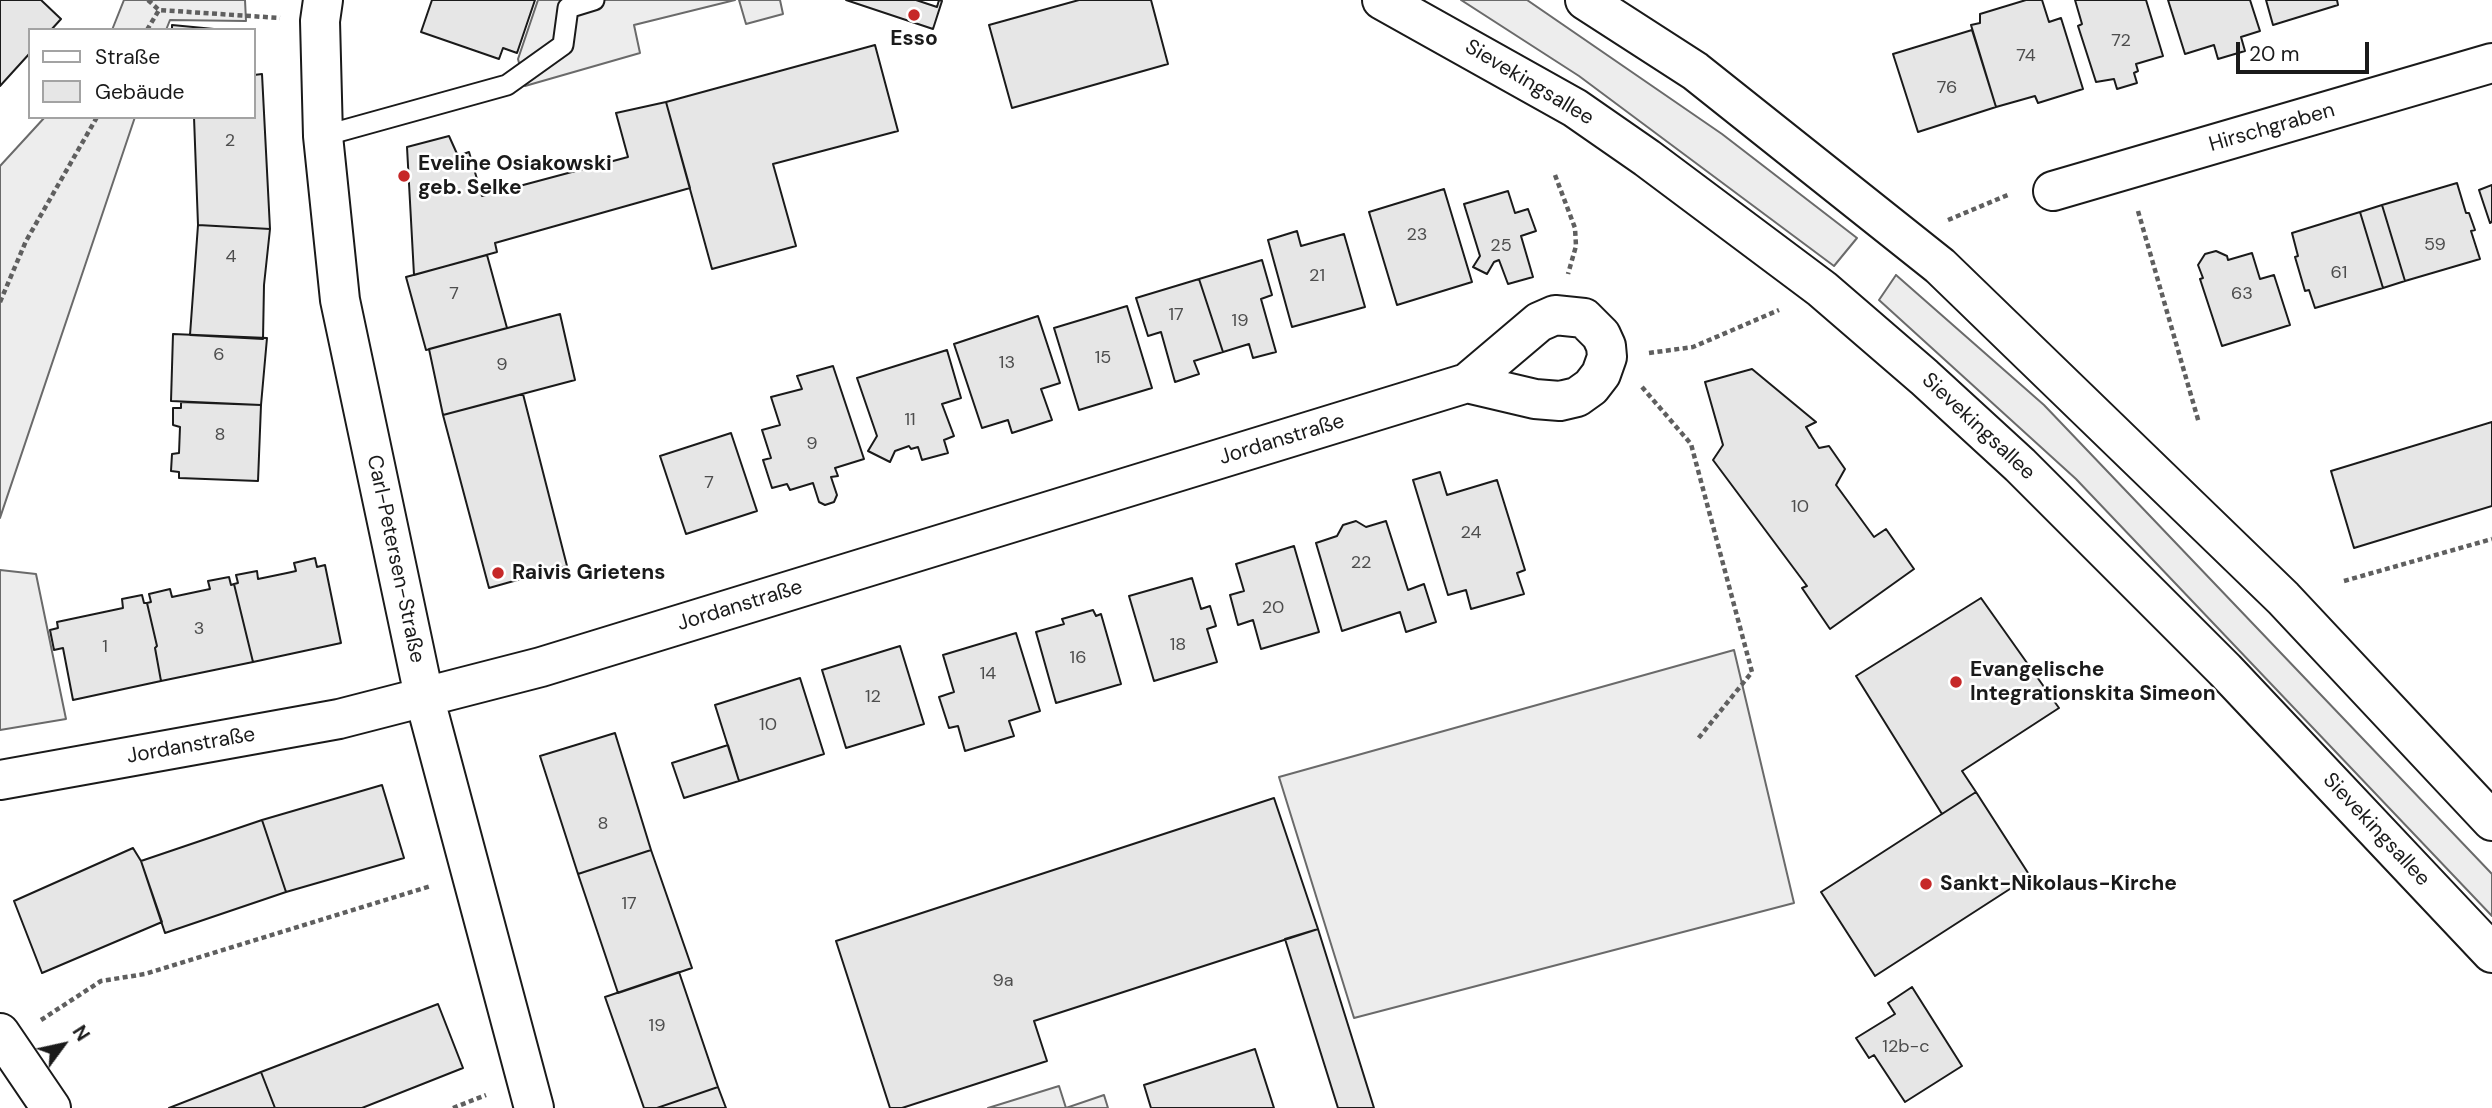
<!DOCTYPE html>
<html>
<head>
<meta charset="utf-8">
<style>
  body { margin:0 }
  #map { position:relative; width:2492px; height:1108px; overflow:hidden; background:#fff; font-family:"DM Sans",sans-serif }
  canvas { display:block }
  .legend { position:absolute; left:28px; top:28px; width:228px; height:91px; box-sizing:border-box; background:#fff; border:2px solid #a3a3a3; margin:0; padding:9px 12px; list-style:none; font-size:21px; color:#1a1a1a }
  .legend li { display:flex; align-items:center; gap:14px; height:35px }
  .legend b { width:35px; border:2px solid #a3a3a3 }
  .north { position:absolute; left:28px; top:1010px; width:70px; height:70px; -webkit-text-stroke:5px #fff; paint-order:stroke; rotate:57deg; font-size:19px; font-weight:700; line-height:28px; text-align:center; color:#1a1a1a }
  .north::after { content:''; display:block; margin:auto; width:24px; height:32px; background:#1a1a1a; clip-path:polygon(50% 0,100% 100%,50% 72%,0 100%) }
  .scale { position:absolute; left:2236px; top:42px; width:133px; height:32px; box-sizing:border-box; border:4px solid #1a1a1a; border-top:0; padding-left:9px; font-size:21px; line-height:24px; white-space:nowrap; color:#1a1a1a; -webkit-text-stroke:5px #fff; paint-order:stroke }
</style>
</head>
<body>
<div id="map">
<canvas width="2492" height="1108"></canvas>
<ul class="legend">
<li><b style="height:9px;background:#fff"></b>Straße</li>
<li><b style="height:19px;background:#e6e6e6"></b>Gebäude</li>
</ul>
<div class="north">N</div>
<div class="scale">20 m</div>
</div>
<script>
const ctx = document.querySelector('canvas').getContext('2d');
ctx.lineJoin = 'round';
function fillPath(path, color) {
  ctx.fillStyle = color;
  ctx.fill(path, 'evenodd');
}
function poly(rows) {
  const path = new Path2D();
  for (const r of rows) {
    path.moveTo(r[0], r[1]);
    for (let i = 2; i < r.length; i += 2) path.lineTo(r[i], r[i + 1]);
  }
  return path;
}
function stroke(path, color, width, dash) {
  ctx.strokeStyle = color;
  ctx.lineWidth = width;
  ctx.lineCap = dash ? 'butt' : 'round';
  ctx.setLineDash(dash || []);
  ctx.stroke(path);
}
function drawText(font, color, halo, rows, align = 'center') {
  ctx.font = font + ' "DM Sans",sans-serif';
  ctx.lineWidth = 5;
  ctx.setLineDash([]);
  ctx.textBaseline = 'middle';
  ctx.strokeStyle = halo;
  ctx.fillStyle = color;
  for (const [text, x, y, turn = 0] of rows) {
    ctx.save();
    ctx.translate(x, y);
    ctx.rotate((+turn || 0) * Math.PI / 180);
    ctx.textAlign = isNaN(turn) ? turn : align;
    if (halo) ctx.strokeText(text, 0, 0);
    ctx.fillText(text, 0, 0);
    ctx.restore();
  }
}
const built = poly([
  [124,0,245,0,246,21,170,20,166,30,112,30,124,0],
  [538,0,735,0,634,25,640,53,525,86,518,59,538,0],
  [739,0,780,0,783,14,746,24,739,0],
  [1461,0,1527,0,1722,134,1857,238,1834,266,1579,76,1461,0],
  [45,117,135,117,0,518,0,166,45,117],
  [1896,275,2044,405,2492,874,2492,916,2076,479,1879,300,1896,275],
  [0,570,36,574,66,719,0,730,0,570],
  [1734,650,1794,903,1354,1018,1279,777,1734,650],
  [1059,1086,1066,1108,1104,1095,1108,1108,988,1108,1059,1086]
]);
const building = poly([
  [0,0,41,0,61,19,51,30,30,30,30,53,0,86,0,0],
  [432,0,535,0,517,53,503,48,499,59,421,32,432,0],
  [846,0,939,0,942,1,933,29,846,0],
  [916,0,939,0,937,7,916,0],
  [1079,0,1151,0,1168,64,1012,108,989,25,1079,0],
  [2026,0,2042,0,2049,22,2061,18,2083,89,2038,103,2035,96,1996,107,1971,25,1980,23,1980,14,2026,0],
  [2075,0,2146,0,2163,56,2136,64,2138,71,2134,73,2137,83,2117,89,2114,79,2096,82,2078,26,2082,24,2075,0],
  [2168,0,2250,0,2260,31,2241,37,2245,51,2218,59,2214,45,2185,54,2168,0],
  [2266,0,2337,0,2338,5,2273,25,2266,0],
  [172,25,214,29,219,30,172,30,172,25],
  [1972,30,1996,107,1918,132,1893,54,1972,30],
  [875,45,898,131,773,164,796,246,712,269,666,102,875,45],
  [262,74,270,229,198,225,194,117,254,117,254,75,262,74],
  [666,102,690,188,495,243,497,252,414,275,407,147,449,136,458,156,469,152,482,196,628,157,616,113,666,102],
  [2457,183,2466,213,2469,213,2475,230,2471,231,2480,259,2405,281,2382,205,2457,183],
  [2492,185,2492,222,2490,223,2479,190,2492,185],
  [1444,189,1472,282,1397,305,1369,212,1444,189],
  [1508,191,1515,213,1528,209,1536,231,1521,236,1533,277,1508,284,1499,260,1494,262,1487,274,1473,267,1480,256,1464,204,1508,191],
  [2382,205,2405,281,2383,288,2360,212,2382,205],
  [2360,212,2383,288,2315,308,2309,290,2305,291,2295,257,2298,256,2292,233,2360,212],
  [198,225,270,229,264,285,263,339,190,335,198,225],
  [1297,231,1301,246,1344,234,1365,307,1292,327,1268,240,1297,231],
  [2216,251,2227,256,2228,260,2252,253,2260,279,2274,275,2290,325,2222,346,2200,279,2203,278,2198,265,2205,254,2216,251],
  [487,255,507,328,426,350,406,277,487,255],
  [1262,260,1272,295,1261,299,1276,352,1253,358,1249,344,1223,352,1199,279,1262,260],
  [1199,279,1223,352,1194,361,1199,374,1175,382,1161,332,1148,336,1136,298,1199,279],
  [1127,306,1152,388,1079,410,1054,328,1127,306],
  [560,314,575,380,443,415,429,349,560,314],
  [1038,316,1060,383,1041,389,1052,420,1012,433,1008,420,982,428,954,344,1038,316],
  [173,334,267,338,261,405,171,401,173,334],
  [947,350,961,398,942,404,954,436,944,440,948,453,922,460,918,447,911,449,909,446,895,451,890,462,868,451,877,436,857,378,947,350],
  [833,366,864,459,835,468,838,476,831,477,837,495,834,502,825,505,819,502,813,483,790,490,787,484,772,488,763,460,771,458,762,430,780,425,771,397,802,389,797,376,833,366],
  [1752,369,1816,422,1806,427,1812,437,1819,448,1829,446,1845,469,1836,485,1874,537,1886,529,1914,569,1830,629,1802,588,1807,586,1713,460,1723,445,1705,382,1752,369],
  [523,394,567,566,489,588,443,415,523,394],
  [181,402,261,405,258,481,179,478,179,472,171,471,172,454,179,453,180,427,173,425,173,408,181,408,181,402],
  [2492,422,2492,506,2354,548,2331,471,2492,422],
  [731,433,757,511,686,534,660,456,731,433],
  [1440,472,1447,495,1497,480,1525,570,1517,573,1524,594,1471,609,1466,590,1448,595,1413,480,1440,472],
  [1356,521,1366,527,1386,521,1408,590,1424,584,1436,622,1406,632,1400,612,1342,631,1316,543,1337,536,1343,525,1356,521],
  [1294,546,1319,632,1261,649,1253,620,1238,625,1230,595,1244,591,1236,564,1294,546],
  [315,558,317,567,325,565,341,643,253,662,234,584,238,583,236,575,257,571,258,579,287,573,296,571,294,563,315,558],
  [229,577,231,585,234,584,253,662,161,681,155,648,157,646,147,603,151,602,149,594,170,589,172,597,210,589,208,581,229,577],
  [1192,578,1201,609,1210,606,1216,626,1207,629,1217,662,1154,681,1129,596,1192,578],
  [142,595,144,603,147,603,157,646,155,648,161,681,73,700,63,648,54,650,50,630,58,628,57,622,123,608,122,599,142,595],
  [1981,598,2059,708,1962,771,1976,792,1942,814,1856,676,1981,598],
  [1093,610,1096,616,1101,614,1121,684,1056,703,1036,632,1064,624,1062,619,1093,610],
  [1016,633,1040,711,1009,721,1014,736,965,751,958,726,949,728,939,697,954,692,943,655,1016,633],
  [900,646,924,724,846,748,822,670,900,646],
  [800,678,824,754,739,781,715,705,800,678],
  [615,733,651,850,578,874,540,756,615,733],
  [728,745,739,781,684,798,672,763,728,745],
  [382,785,404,858,286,892,262,820,382,785],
  [1976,792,2030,876,1875,976,1821,892,1976,792],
  [1274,798,1318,929,1034,1021,1047,1061,902,1108,890,1108,836,941,1274,798],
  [262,820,286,892,165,933,141,861,262,820],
  [133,848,141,861,162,922,42,973,14,901,133,848],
  [651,850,692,968,618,993,578,874,651,850],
  [1318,929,1374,1108,1338,1108,1285,939,1318,929],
  [679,972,718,1087,657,1108,644,1108,605,997,679,972],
  [1912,987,1962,1066,1905,1102,1874,1055,1869,1058,1856,1038,1895,1014,1888,1003,1912,987],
  [438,1004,463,1068,362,1108,275,1108,261,1072,438,1004],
  [1255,1049,1274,1108,1151,1108,1144,1085,1255,1049],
  [261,1072,275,1108,169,1108,261,1072],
  [718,1087,726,1108,657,1108,718,1087]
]);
const path = poly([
  [148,0,159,10,280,18],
  [147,30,159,10],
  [1555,175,1575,228,1576,246,1568,274],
  [2138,211,2199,423],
  [1948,220,2010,194],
  [0,302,26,241,97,117],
  [1649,353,1693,347,1779,310],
  [1642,387,1691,444,1752,672,1697,740],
  [2344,581,2492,539],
  [41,1020,101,981,145,974,431,886],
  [453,1108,486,1095]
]);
const lane = poly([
  [323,136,507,85,563,45,568,8,594,0]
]);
const street = poly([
  [323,0,320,21,323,136,340,300,424,696,534,1108],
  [2053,191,2492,63],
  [0,780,339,719,541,667,1467,383,1539,322,1555,315,1584,318,1601,335,1606,346,1607,357,1601,374,1591,387,1577,397,1560,401,1535,399,1467,383],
  [0,1033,51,1108]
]);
const primary = poly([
  [1382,0,1575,108,1647,158,1822,289,1924,377,2020,465,2225,670,2492,953],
  [1585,0,1695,71,1940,266,2283,598,2492,821]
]);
const markers = [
  [914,15,7,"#c62828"],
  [404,176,7,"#c62828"],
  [498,573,7,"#c62828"],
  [1956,682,7,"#c62828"],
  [1926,884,7,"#c62828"]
];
const numberNames = [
  ["72",2121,41],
  ["74",2026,56],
  ["76",1947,88],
  ["2",230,141],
  ["23",1417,235],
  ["59",2435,245],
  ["25",1501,246],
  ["4",231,257],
  ["61",2339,273],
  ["21",1317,276],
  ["7",454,294],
  ["63",2242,294],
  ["17",1176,315],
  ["19",1240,321],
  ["6",219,355],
  ["15",1103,358],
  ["13",1007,363],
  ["9",502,365],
  ["11",910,420],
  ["8",220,435],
  ["9",812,444],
  ["7",709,483],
  ["10",1800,507],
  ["24",1471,533],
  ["22",1361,563],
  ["20",1273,608],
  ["3",199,629],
  ["18",1178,645],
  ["1",105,647],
  ["16",1078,658],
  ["14",988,674],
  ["12",873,697],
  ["10",768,725],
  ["8",603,824],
  ["17",629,904],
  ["9a",1003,981],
  ["19",657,1026],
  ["12b-c",1906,1047]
];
const poiNames = [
  ["Esso",914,39,"center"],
  ["Eveline Osiakowski",418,164],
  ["geb. Selke",418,188],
  ["Raivis Grietens",512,573],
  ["Evangelische",1970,670],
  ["Integrationskita Simeon",1970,694],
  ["Sankt-Nikolaus-Kirche",1940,884]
];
const streetNames = [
  ["Sievekingsallee",1529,83,31],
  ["Hirschgraben",2272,128,-16],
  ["Sievekingsallee",1978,427,43],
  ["Jordanstraße",1282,440,-17],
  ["Carl-Petersen-Straße",395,559,78],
  ["Jordanstraße",740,606,-17],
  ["Jordanstraße",191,746,-10],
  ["Sievekingsallee",2376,830,47]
];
fillPath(built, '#ededed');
stroke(built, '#6a6a6a', 2);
fillPath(building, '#e6e6e6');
stroke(building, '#1a1a1a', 2);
stroke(lane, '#1a1a1a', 23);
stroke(street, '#1a1a1a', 42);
stroke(primary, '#1a1a1a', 42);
stroke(path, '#5f5f5f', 4.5, [5, 3.5]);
stroke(lane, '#fff', 19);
stroke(street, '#fff', 38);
stroke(primary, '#fff', 38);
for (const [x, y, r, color] of markers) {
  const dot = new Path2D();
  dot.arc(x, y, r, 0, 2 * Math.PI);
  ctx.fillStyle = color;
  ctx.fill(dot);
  stroke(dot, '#fff', 2.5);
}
drawText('18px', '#4d4d4d', null, numberNames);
drawText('bold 21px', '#1a1a1a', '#fff', poiNames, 'left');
drawText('21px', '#1a1a1a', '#fff', streetNames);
</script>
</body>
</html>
